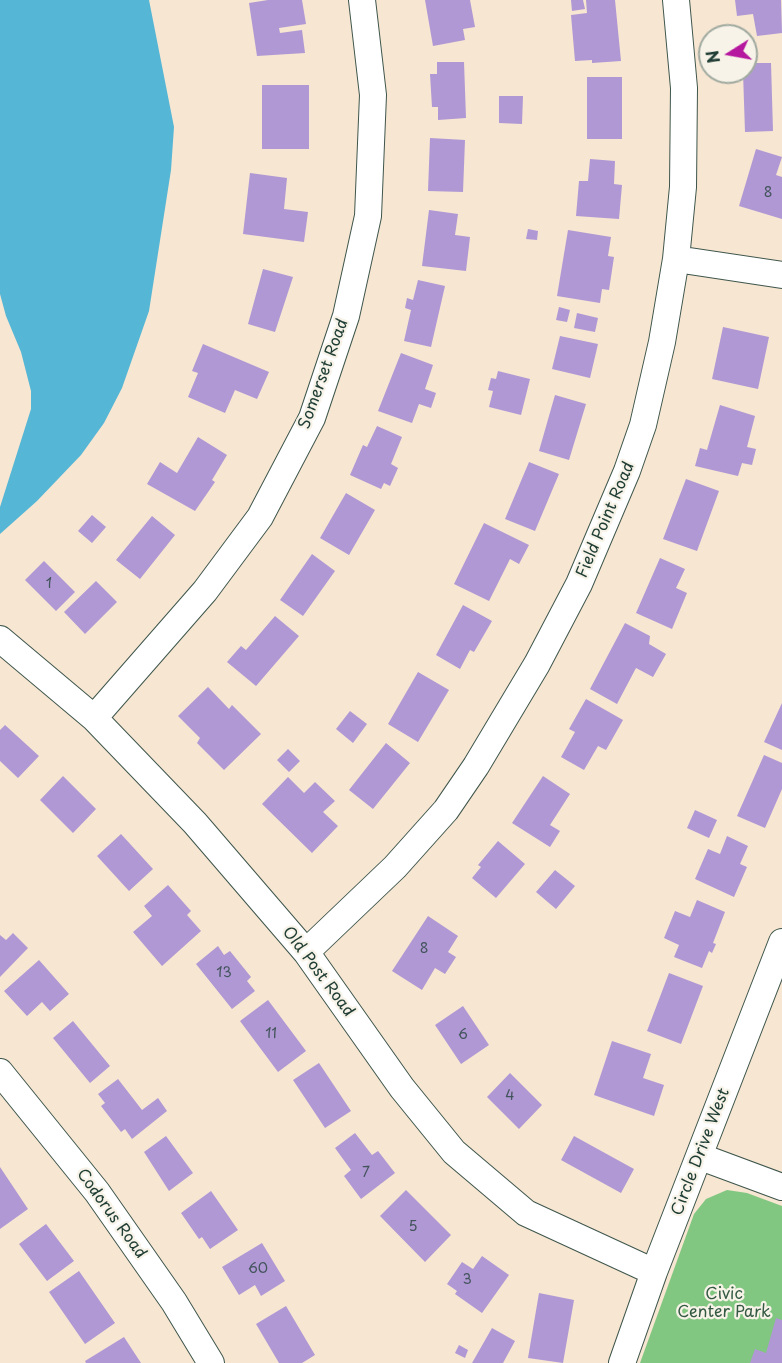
<!DOCTYPE html>
<html>
<head>
<meta charset="utf-8">
<style>
  body { margin:0 }
  #map { position:relative; width:782px; height:1363px; overflow:hidden; background:#f6e6d2; font-family:"Playpen Sans",sans-serif }
  canvas { display:block }
  .north { position:absolute; left:698px; top:24px; width:60px; height:60px; box-sizing:border-box; background:#f7f3e8; border:2px solid #a1aaa0; border-radius:50%; rotate:259deg; font-size:16px; font-weight:700; line-height:24px; text-align:center; color:#1f3d34 }
  .north::after { content:''; display:block; margin:auto; width:21px; height:27px; background:#b5179e; clip-path:polygon(50% 0,100% 100%,50% 72%,0 100%) }
</style>
</head>
<body>
<div id="map">
<canvas width="782" height="1363"></canvas>
<div class="north">N</div>
</div>
<script>
const ctx = document.querySelector('canvas').getContext('2d');
ctx.lineJoin = 'round';
function fillPath(path, color) {
  ctx.fillStyle = color;
  ctx.fill(path, 'evenodd');
}
function poly(rows) {
  const path = new Path2D();
  for (const r of rows) {
    path.moveTo(r[0], r[1]);
    for (let i = 2; i < r.length; i += 2) path.lineTo(r[i], r[i + 1]);
  }
  return path;
}
function stroke(path, color, width, dash) {
  ctx.strokeStyle = color;
  ctx.lineWidth = width;
  ctx.lineCap = dash ? 'butt' : 'round';
  ctx.setLineDash(dash || []);
  ctx.stroke(path);
}
function drawText(font, color, halo, rows, align = 'center') {
  ctx.font = font + ' "Playpen Sans",sans-serif';
  ctx.lineWidth = 4.5;
  ctx.setLineDash([]);
  ctx.textBaseline = 'middle';
  ctx.strokeStyle = halo;
  ctx.fillStyle = color;
  for (const [text, x, y, turn = 0] of rows) {
    ctx.save();
    ctx.translate(x, y);
    ctx.rotate((+turn || 0) * Math.PI / 180);
    ctx.textAlign = isNaN(turn) ? turn : align;
    if (halo) ctx.strokeText(text, 0, 0);
    ctx.fillText(text, 0, 0);
    ctx.restore();
  }
}
const green = poly([
  [727,1190,747,1193,782,1206,782,1363,640,1363,694,1214,706,1199]
]);
const water = poly([
  [0,0,149,0,174,127,171,170,149,311,122,388,104,423,81,455,37,501,0,534,0,507,31,409,31,391,21,352,6,316,0,294]
]);
const building = poly([
  [268,0,302,0,306,24,279,28,280,33,302,30,305,53,257,56,249,3],
  [425,0,470,0,475,27,463,29,465,40,433,46],
  [571,0,583,0,585,9,572,11],
  [586,0,615,0,621,61,592,63,592,60,575,61,571,15,587,13],
  [735,0,781,0,782,33,757,36,753,14,737,16],
  [437,62,464,62,466,118,438,120,438,107,432,107,430,74,437,74],
  [746,63,771,63,773,131,745,132,743,72,746,72],
  [587,77,622,77,622,139,587,139],
  [262,85,309,85,309,149,262,149],
  [499,96,523,96,522,124,499,123],
  [430,138,465,140,463,192,428,191],
  [756,149,782,157,776,175,782,177,782,219,739,206],
  [590,159,615,161,614,184,622,185,619,219,576,216,579,181,588,181],
  [250,173,287,178,284,209,308,212,304,242,243,234],
  [429,210,458,214,455,235,470,237,466,271,422,266],
  [528,229,538,231,537,240,526,239],
  [568,230,611,237,608,256,614,257,609,290,602,289,600,303,557,296],
  [263,269,293,277,275,332,248,324],
  [418,280,445,286,431,347,404,341,411,310,405,308,407,298,413,300],
  [559,307,570,310,567,322,556,320],
  [577,313,598,318,595,332,574,328],
  [723,327,769,337,758,389,712,379],
  [560,336,598,344,590,378,552,369],
  [203,344,269,372,257,399,235,390,225,413,188,397,198,373,192,371],
  [401,353,433,365,425,389,436,393,431,408,419,404,412,423,378,411],
  [498,371,530,379,521,415,489,407,493,391,488,390,491,378,496,379],
  [555,395,586,404,569,460,539,451],
  [720,405,755,416,747,447,756,449,752,465,742,463,738,476,695,466,700,448,707,450],
  [377,426,402,437,391,464,398,468,390,486,384,483,381,489,350,475,363,445,367,447],
  [198,437,227,455,212,480,215,482,195,511,147,484,160,462,177,473],
  [529,462,559,474,535,531,505,519],
  [686,479,719,491,697,551,663,539],
  [346,493,375,510,349,555,320,538],
  [92,515,106,527,92,543,78,531],
  [152,516,175,535,140,579,116,560],
  [484,523,529,545,519,564,510,559,489,601,454,584],
  [312,554,335,571,303,616,280,600],
  [660,558,685,569,676,588,687,593,672,629,636,613],
  [44,561,75,592,56,611,25,580],
  [96,581,117,602,85,634,64,612],
  [463,605,492,621,474,652,470,650,460,669,436,655],
  [275,616,299,636,256,686,227,662,241,646,246,650],
  [625,623,650,636,649,644,666,654,653,677,636,668,617,704,590,689],
  [418,672,449,690,418,742,388,724],
  [208,687,229,709,232,705,261,734,224,770,197,743,200,738,178,716],
  [586,699,623,720,606,750,598,746,584,770,561,757,575,732,569,729],
  [782,703,782,750,764,742],
  [350,711,367,724,353,743,336,729],
  [5,725,39,756,18,778,0,761,0,730],
  [386,743,410,763,373,809,349,790],
  [288,749,300,761,289,772,277,760],
  [764,755,782,763,782,789,765,828,737,816],
  [63,776,96,809,73,833,40,800],
  [543,776,570,794,550,825,560,831,550,847,512,823],
  [288,777,304,793,315,782,335,801,323,812,338,826,312,853,262,804],
  [695,810,717,820,709,838,687,828],
  [121,834,153,869,129,891,97,856],
  [727,836,748,846,740,864,747,867,734,897,695,879,708,849,720,854],
  [498,841,525,864,496,898,472,878,481,867,478,865],
  [555,870,575,886,556,909,536,892],
  [168,885,191,911,187,915,201,931,162,966,133,932,152,916,144,906],
  [697,900,725,912,713,943,716,944,712,953,709,951,702,968,674,957,679,945,664,938,675,911,690,917],
  [428,916,458,936,448,952,456,957,445,974,435,968,422,990,392,971],
  [13,933,28,948,0,977,0,935,6,940],
  [218,946,224,955,230,951,251,977,247,981,255,991,232,1009,196,964],
  [39,960,69,994,50,1011,42,1002,27,1016,4,991],
  [669,973,703,986,681,1044,647,1031],
  [268,1000,306,1051,278,1072,240,1021],
  [463,1006,489,1045,461,1064,435,1025],
  [73,1021,110,1066,90,1083,53,1038],
  [612,1041,651,1054,643,1078,664,1085,654,1116,594,1095],
  [319,1063,351,1111,325,1128,293,1080],
  [510,1073,542,1105,519,1129,487,1097],
  [118,1079,142,1110,158,1098,167,1111,132,1139,125,1129,121,1132,101,1106,105,1103,98,1094],
  [355,1133,372,1155,378,1151,395,1173,361,1199,344,1176,351,1170,335,1148],
  [166,1136,193,1173,169,1191,144,1152],
  [574,1136,634,1169,621,1193,561,1160],
  [0,1167,28,1209,0,1229],
  [406,1190,451,1235,425,1262,380,1216],
  [211,1191,238,1230,210,1249,202,1237,199,1239,181,1213],
  [46,1224,74,1261,47,1281,19,1244],
  [262,1243,285,1281,261,1296,255,1285,239,1295,222,1267],
  [482,1256,509,1275,482,1313,455,1294,457,1291,447,1284,462,1262,473,1269],
  [79,1271,115,1323,85,1344,49,1292],
  [539,1293,574,1300,563,1363,528,1358],
  [286,1306,315,1355,302,1363,279,1363,256,1324],
  [776,1318,782,1320,782,1363,750,1363,755,1349,766,1353],
  [492,1328,515,1341,503,1363,472,1363],
  [124,1337,141,1363,86,1363,85,1361],
  [459,1345,468,1350,465,1358,455,1353]
]);
const street = poly([
  [676,259,782,275],
  [0,639,94,718,195,823,306,952,402,1088,454,1152,526,1213,654,1272],
  [94,718,205,591,260,517,312,418,346,316,368,216,373,95,362,0],
  [306,952,395,867,446,810,476,766,537,664,579,584,627,471,643,425,662,342,676,259,683,187,684,88,676,0],
  [0,1072,97,1192,174,1302,211,1363],
  [701,1157,782,1187],
  [622,1363,654,1272,782,942]
]);
const numberNames = [
  ["8",768,193],
  ["1",49,584],
  ["8",424,949],
  ["13",224,973],
  ["11",271,1034],
  ["6",463,1035],
  ["4",510,1096],
  ["7",366,1173],
  ["5",413,1227],
  ["60",258,1269],
  ["3",467,1280]
];
const streetNames = [
  ["Somerset Road",324,374,-70],
  ["Field Point Road",606,520,-67],
  ["Old Post Road",318,972,53],
  ["Circle Drive West",701,1152,-69],
  ["Codorus Road",111,1214,54]
];
const parkNames = [
  ["Civic",724,1295],
  ["Center Park",724,1313]
];
fillPath(green, '#82c781');
fillPath(water, '#56b6d5');
fillPath(building, '#b098d4');
stroke(street, '#3f564c', 28);
stroke(street, '#fff', 26);
drawText('14px', '#43545c', null, numberNames);
drawText('16px', '#1f3d34', '#f7f3e8', streetNames);
drawText('16px', '#335943', '#f7f3e8', parkNames);
</script>
</body>
</html>
